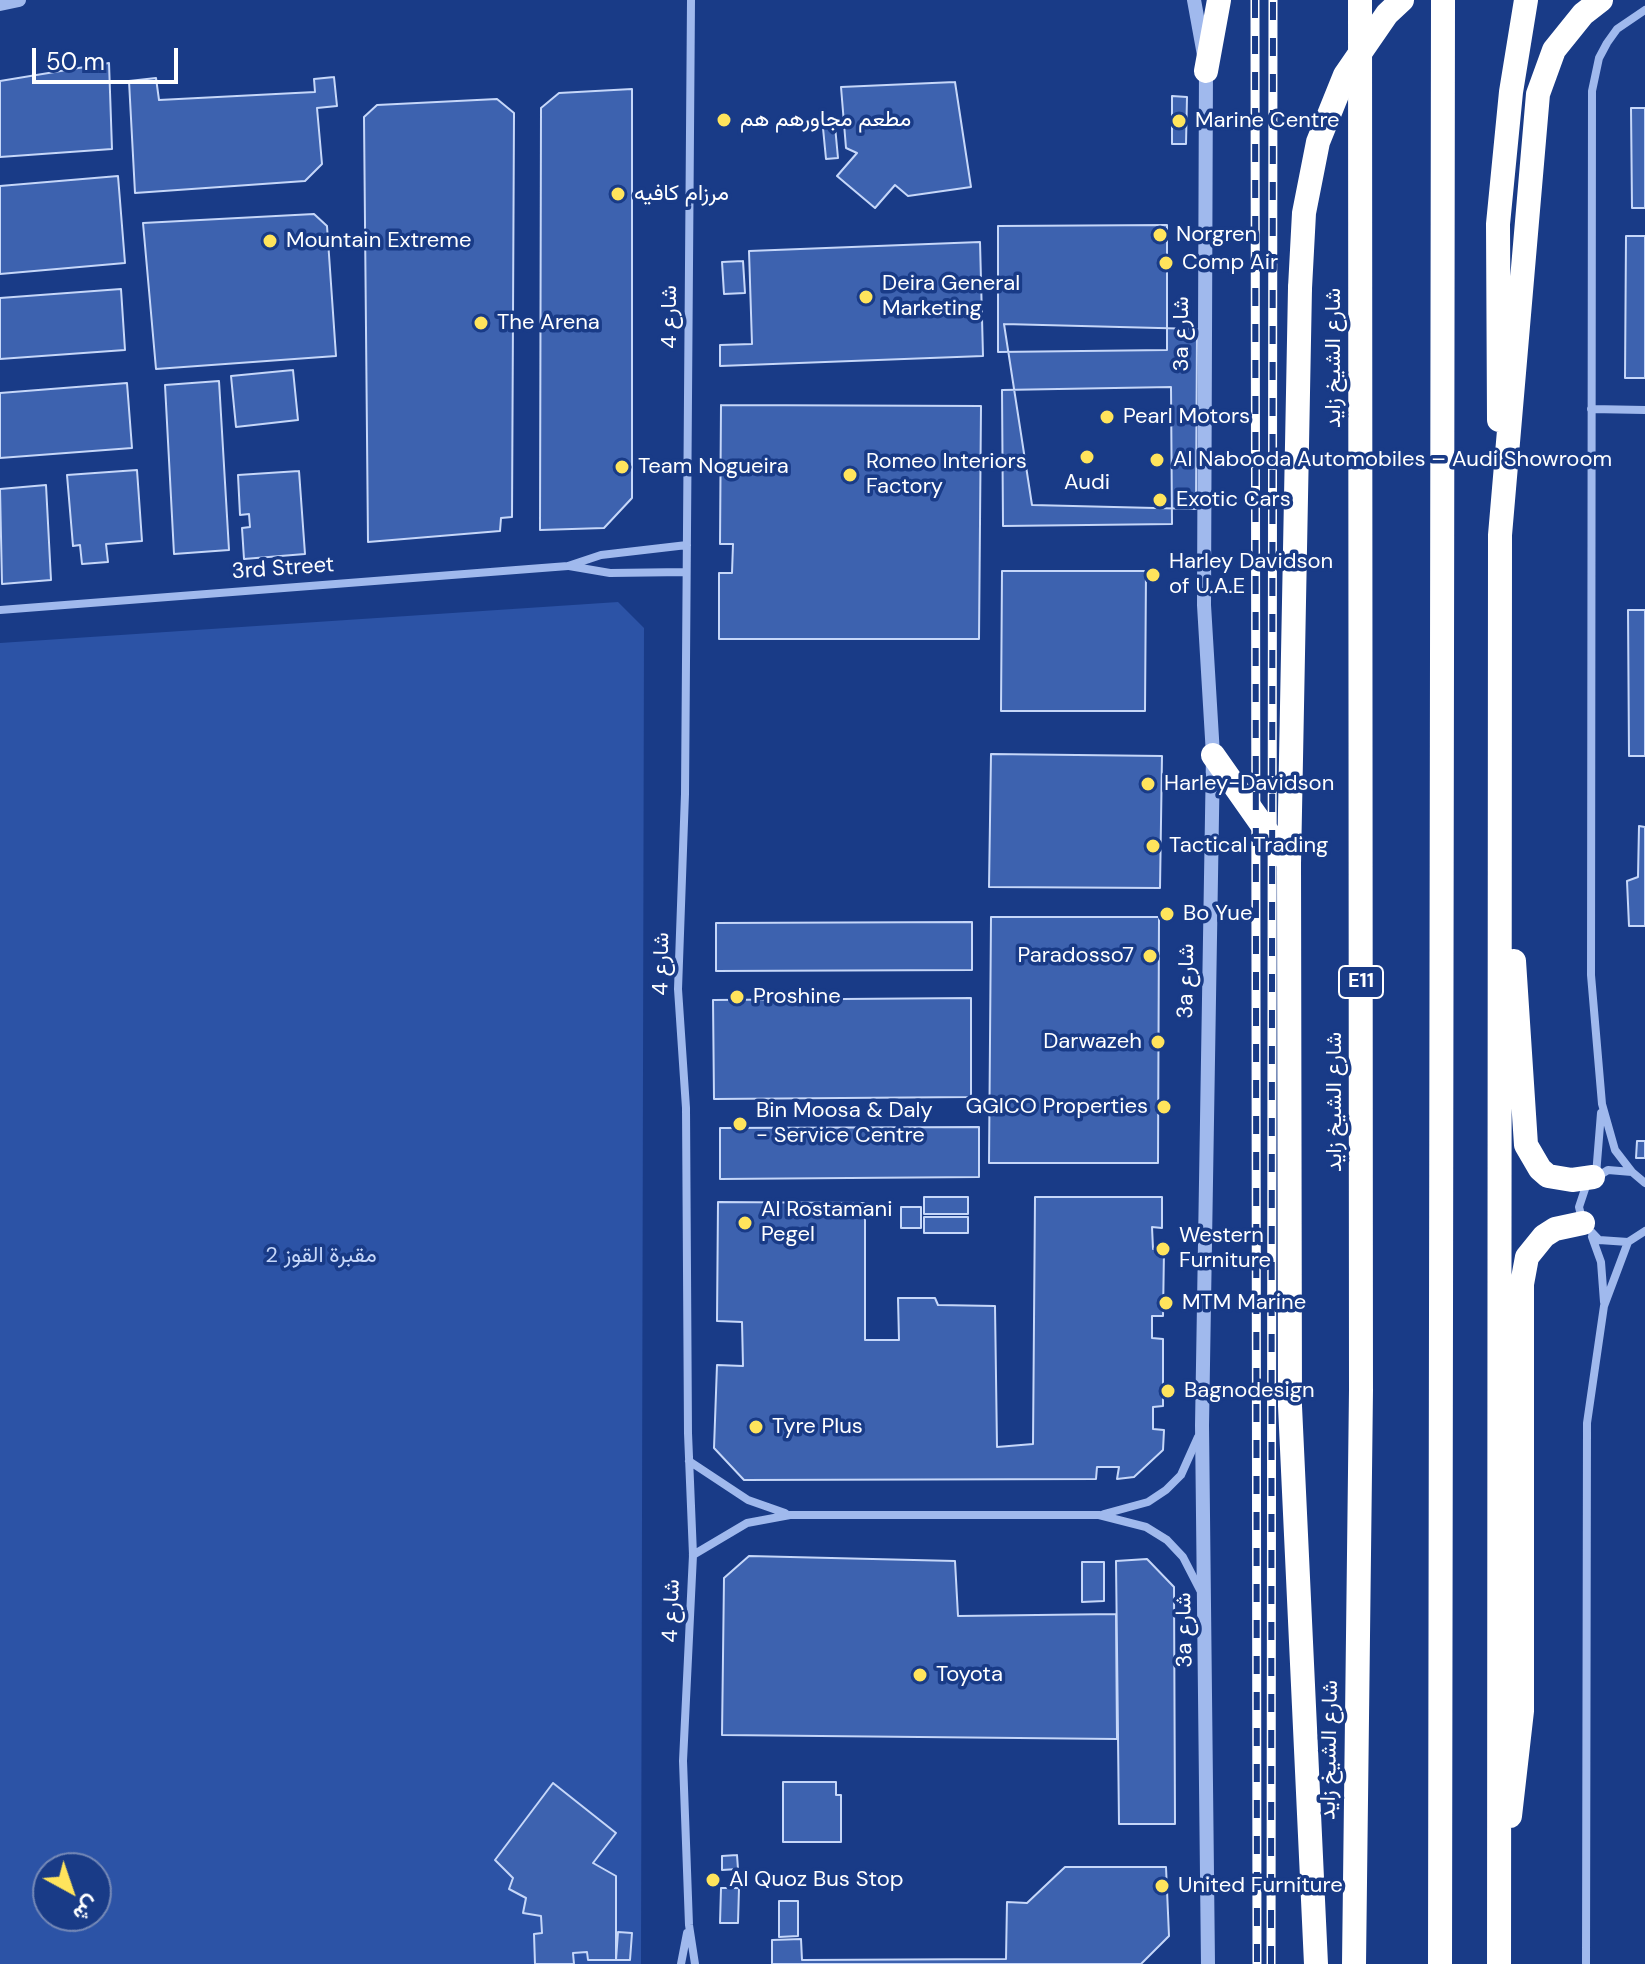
<!DOCTYPE html>
<html>
<head>
<meta charset="utf-8">
<style>
  body { margin:0 }
  #map { position:relative; width:1645px; height:1964px; overflow:hidden; background:#193b87; font-family:"DM Sans",Vazirmatn,sans-serif }
  canvas { display:block }
  .north { position:absolute; left:32px; top:1852px; width:80px; height:80px; box-sizing:border-box; background:#193b87; border:2px solid #7589b7; border-radius:50%; rotate:140deg; font-size:22px; font-weight:700; line-height:32px; text-align:center; color:#fff }
  .north::after { content:''; display:block; margin:auto; width:28px; height:36px; background:#ffe45c; clip-path:polygon(50% 0,100% 100%,50% 72%,0 100%) }
  .scale { position:absolute; left:32px; top:48px; width:146px; height:36px; box-sizing:border-box; border:4px solid #fff; border-top:0; padding-left:10px; font-size:24px; line-height:28px; white-space:nowrap; color:#fff; -webkit-text-stroke:6px #193b87; paint-order:stroke }
</style>
</head>
<body>
<div id="map">
<canvas width="1645" height="1964"></canvas>
<div class="north">ش</div>
<div class="scale">50 m</div>
</div>
<script>
const ctx = document.querySelector('canvas').getContext('2d');
ctx.lineJoin = 'round';
function fillPath(path, color) {
  ctx.fillStyle = color;
  ctx.fill(path, 'evenodd');
}
function poly(rows) {
  const path = new Path2D();
  for (const r of rows) {
    path.moveTo(r[0], r[1]);
    for (let i = 2; i < r.length; i += 2) path.lineTo(r[i], r[i + 1]);
  }
  return path;
}
function stroke(path, color, width, dash) {
  ctx.strokeStyle = color;
  ctx.lineWidth = width;
  ctx.lineCap = dash ? 'butt' : 'round';
  ctx.setLineDash(dash || []);
  ctx.stroke(path);
}
function drawText(font, color, halo, rows, align = 'center') {
  ctx.font = font + ' "DM Sans",Vazirmatn,sans-serif';
  ctx.lineWidth = 7;
  ctx.setLineDash([]);
  ctx.textBaseline = 'middle';
  ctx.strokeStyle = halo;
  ctx.fillStyle = color;
  for (const [text, x, y, turn = 0] of rows) {
    ctx.save();
    ctx.translate(x, y);
    ctx.rotate((+turn || 0) * Math.PI / 180);
    ctx.textAlign = isNaN(turn) ? turn : align;
    if (halo) ctx.strokeText(text, 0, 0);
    ctx.fillText(text, 0, 0);
    ctx.restore();
  }
}
const green = poly([
  [618,602,644,628,641,1964,0,1964,0,643],
  [48,1868,96,1868,96,1916,48,1916]
]);
const building = poly([
  [109,63,112,149,0,157,0,81,109,63],
  [334,77,337,106,317,108,322,164,305,181,135,193,129,81,156,78,159,100,315,92,314,79,334,77],
  [955,82,971,187,908,196,895,185,875,208,837,176,857,153,846,148,841,87,955,82],
  [632,89,632,498,604,528,540,530,541,108,559,93,632,89],
  [1172,96,1187,97,1186,144,1172,144,1172,96],
  [497,99,514,113,512,517,501,518,500,531,368,542,364,117,377,105,497,99],
  [1631,108,1645,108,1645,208,1632,208,1631,108],
  [835,126,838,158,826,159,823,128,835,126],
  [118,176,125,263,0,274,0,186,118,176],
  [314,214,327,226,336,356,156,369,143,223,314,214],
  [1167,225,1167,350,998,352,998,226,1167,225],
  [1626,236,1645,236,1645,378,1625,378,1626,236],
  [980,242,983,356,720,366,720,345,752,344,749,251,980,242],
  [743,261,745,293,724,294,722,262,743,261],
  [121,289,125,350,0,359,0,298,121,289],
  [1004,324,1197,329,1196,509,1032,505,1004,324],
  [293,370,298,420,236,427,231,376,293,370],
  [219,381,229,550,174,554,165,385,219,381],
  [127,383,132,448,0,458,0,393,127,383],
  [1171,387,1172,524,1003,526,1002,390,1171,387],
  [721,405,981,406,979,639,719,639,719,573,732,573,733,544,720,544,721,405],
  [137,470,142,541,106,544,108,562,82,564,80,545,73,546,67,475,137,470],
  [299,471,305,554,244,559,242,528,250,527,249,514,240,515,238,475,299,471],
  [46,485,51,580,2,584,0,489,46,485],
  [1002,571,1146,571,1145,711,1001,711,1002,571],
  [1628,610,1645,610,1645,756,1629,756,1628,610],
  [991,754,1162,756,1160,888,989,887,991,754],
  [1639,826,1645,827,1645,926,1629,926,1627,881,1638,877,1639,826],
  [991,917,1159,917,1158,1163,989,1163,991,917],
  [972,922,972,970,716,971,716,923,972,922],
  [971,998,971,1097,714,1099,713,1000,971,998],
  [979,1127,979,1177,720,1179,720,1128,979,1127],
  [1637,1141,1645,1141,1645,1158,1636,1158,1637,1141],
  [924,1197,968,1197,968,1214,924,1214,924,1197],
  [1035,1197,1162,1197,1162,1228,1152,1227,1153,1249,1164,1250,1163,1316,1152,1316,1152,1338,1163,1339,1163,1406,1153,1407,1153,1429,1164,1430,1163,1450,1134,1477,1117,1479,1119,1467,1097,1467,1096,1479,744,1480,714,1448,717,1365,743,1366,742,1322,717,1321,718,1202,865,1203,865,1340,899,1340,898,1298,935,1298,938,1305,995,1306,997,1447,1033,1444,1035,1197],
  [901,1207,921,1207,921,1228,901,1228,901,1207],
  [924,1217,968,1217,968,1233,924,1233,924,1217],
  [749,1556,955,1561,958,1616,1116,1614,1117,1739,722,1735,724,1578,749,1556],
  [1147,1559,1174,1587,1175,1824,1119,1824,1116,1561,1147,1559],
  [1082,1562,1104,1562,1104,1601,1082,1602,1082,1562],
  [783,1782,836,1782,836,1795,841,1795,841,1842,783,1842,783,1782],
  [553,1783,616,1833,593,1863,616,1876,616,1960,588,1960,587,1952,573,1953,574,1964,535,1964,534,1934,542,1933,541,1916,523,1913,526,1898,509,1889,513,1878,495,1860,553,1783],
  [737,1855,738,1869,722,1870,722,1856,737,1855],
  [1065,1867,1166,1867,1169,1936,1141,1964,772,1964,772,1940,801,1939,802,1960,1006,1959,1007,1902,1027,1903,1065,1867],
  [721,1888,739,1888,738,1923,720,1923,721,1888],
  [779,1901,798,1901,798,1936,779,1937,779,1901],
  [618,1932,632,1933,630,1960,616,1960,618,1932]
]);
const minor = poly([
  [691,0,685,794,678,989,686,1108,688,1433,693,1555,683,1761,689,1925,695,1964],
  [1591,409,1645,410],
  [569,566,610,573,686,572],
  [0,610,529,569,568,566,601,555,687,545],
  [1632,1172,1615,1150,1602,1104,1591,975,1592,91,1599,58,1607,43,1617,29,1645,10],
  [1596,1175,1601,1113],
  [1645,1183,1632,1172,1608,1170,1587,1183,1579,1207,1583,1223,1599,1240,1628,1242,1645,1231],
  [1592,1237,1601,1262,1604,1302],
  [689,1461,748,1500,785,1513],
  [1104,1514,1148,1502,1166,1490,1181,1475,1198,1437],
  [693,1555,747,1523,790,1515,1099,1515,1146,1527,1167,1540,1183,1557,1200,1590],
  [681,1964,687,1933],
  [1586,1964,1587,1423,1604,1306,1628,1242]
]);
const tertiary = poly([
  [1194,0,1204,55],
  [0,4,19,0],
  [1206,64,1204,605,1213,755,1202,1425,1208,1964]
]);
const motorway = poly([
  [1206,71,1219,0],
  [1300,288,1289,863,1290,1406,1316,1964],
  [1499,420,1498,224,1511,92,1526,0],
  [1213,755,1289,863],
  [1514,961,1526,1145,1540,1169,1548,1176,1572,1180,1593,1177],
  [1510,1816,1522,1711,1522,1284,1527,1257,1544,1236,1555,1229,1583,1223],
  [1354,1964,1361,1390,1360,0],
  [1440,1964,1443,0],
  [1499,1964,1500,535,1538,94,1554,50,1583,14,1601,0]
]);
const rail = poly([
  [1255,0,1257,1964],
  [1271,1964,1273,0]
]);
const motorwayBridge = poly([
  [1300,288,1304,213,1318,142,1345,75,1387,14,1402,0]
]);
const markers = [
  [724,120,8,"#ffe45c"],
  [1179,121,8,"#ffe45c"],
  [618,194,8,"#ffe45c"],
  [1160,235,8,"#ffe45c"],
  [270,241,8,"#ffe45c"],
  [1166,263,8,"#ffe45c"],
  [866,297,8,"#ffe45c"],
  [481,323,8,"#ffe45c"],
  [1107,417,8,"#ffe45c"],
  [1087,457,8,"#ffe45c"],
  [1157,460,8,"#ffe45c"],
  [622,467,8,"#ffe45c"],
  [850,475,8,"#ffe45c"],
  [1160,500,8,"#ffe45c"],
  [1153,575,8,"#ffe45c"],
  [1148,784,8,"#ffe45c"],
  [1153,846,8,"#ffe45c"],
  [1167,914,8,"#ffe45c"],
  [1150,956,8,"#ffe45c"],
  [737,997,8,"#ffe45c"],
  [1158,1042,8,"#ffe45c"],
  [1164,1107,8,"#ffe45c"],
  [740,1124,8,"#ffe45c"],
  [745,1223,8,"#ffe45c"],
  [1163,1249,8,"#ffe45c"],
  [1166,1303,8,"#ffe45c"],
  [1168,1391,8,"#ffe45c"],
  [756,1427,8,"#ffe45c"],
  [920,1675,8,"#ffe45c"],
  [713,1880,8,"#ffe45c"],
  [1162,1886,8,"#ffe45c"]
];
const shields = [
  [1361,982,44]
];
const shieldNames = [
  ["E11",1361,982]
];
const poiNames = [
  ["مطعم مجاورهم هم",740,120],
  ["Marine Centre",1195,121],
  ["مرزام كافيه",634,194],
  ["Norgren",1176,235],
  ["Mountain Extreme",286,241],
  ["Comp Air",1182,263],
  ["Deira General",882,284],
  ["Marketing",882,309],
  ["The Arena",497,323],
  ["Pearl Motors",1123,417],
  ["Al Nabooda Automobiles – Audi Showroom",1173,460],
  ["Romeo Interiors",866,462],
  ["Factory",866,487],
  ["Team Nogueira",638,467],
  ["Audi",1087,483,"center"],
  ["Exotic Cars",1176,500],
  ["Harley Davidson",1169,562],
  ["of U.A.E",1169,587],
  ["Harley-Davidson",1164,784],
  ["Tactical Trading",1169,846],
  ["Bo Yue",1183,914],
  ["Paradosso7",1134,956,"right"],
  ["Proshine",753,997],
  ["Darwazeh",1142,1042,"right"],
  ["GGICO Properties",1148,1107,"right"],
  ["Bin Moosa & Daly",756,1111],
  ["- Service Centre",756,1136],
  ["Al Rostamani",761,1210],
  ["Pegel",761,1235],
  ["Western",1179,1236],
  ["Furniture",1179,1261],
  ["MTM Marine",1182,1303],
  ["Bagnodesign",1184,1391],
  ["Tyre Plus",772,1427],
  ["Toyota",936,1675],
  ["Al Quoz Bus Stop",729,1880],
  ["United Furniture",1178,1886]
];
const streetNames = [
  ["شارع 4",670,317,-90],
  ["3a شارع",1182,334,-90],
  ["شارع الشيخ زايد",1334,358,-90],
  ["3rd Street",283,569,-4],
  ["شارع 4",662,964,-89],
  ["3a شارع",1187,981,-89],
  ["شارع الشيخ زايد",1335,1102,-90],
  ["شارع 4",672,1611,-88],
  ["3a شارع",1185,1630,-91],
  ["شارع الشيخ زايد",1330,1750,-89]
];
const parkNames = [
  ["مقبرة القوز 2",321,1256]
];
fillPath(green, '#2c53a6');
fillPath(building, '#3d62af');
stroke(building, '#c6d7f9', 2);
stroke(minor, '#a0b9ed', 8);
stroke(tertiary, '#a0b9ed', 14);
stroke(motorway, '#fff', 24);
stroke(rail, '#fff', 9);
stroke(rail, '#193b87', 6, [18]);
stroke(motorwayBridge, '#fff', 24);
for (const [x, y, r, color] of markers) {
  const dot = new Path2D();
  dot.arc(x, y, r, 0, 2 * Math.PI);
  ctx.fillStyle = color;
  ctx.fill(dot);
  stroke(dot, '#193b87', 3);
}
for (const [x, y, w] of shields) {
  const box = new Path2D();
  box.roundRect(x - w / 2, y - 16, w, 32, 6);
  ctx.fillStyle = '#193b87';
  ctx.fill(box);
  stroke(box, '#fff', 2);
}
drawText('bold 20px', '#fff', null, shieldNames);
drawText('22px', '#fff', '#193b87', poiNames, 'left');
drawText('22px', '#fff', '#193b87', streetNames);
drawText('22px', '#c6d7f9', '#193b87', parkNames);
</script>
</body>
</html>
